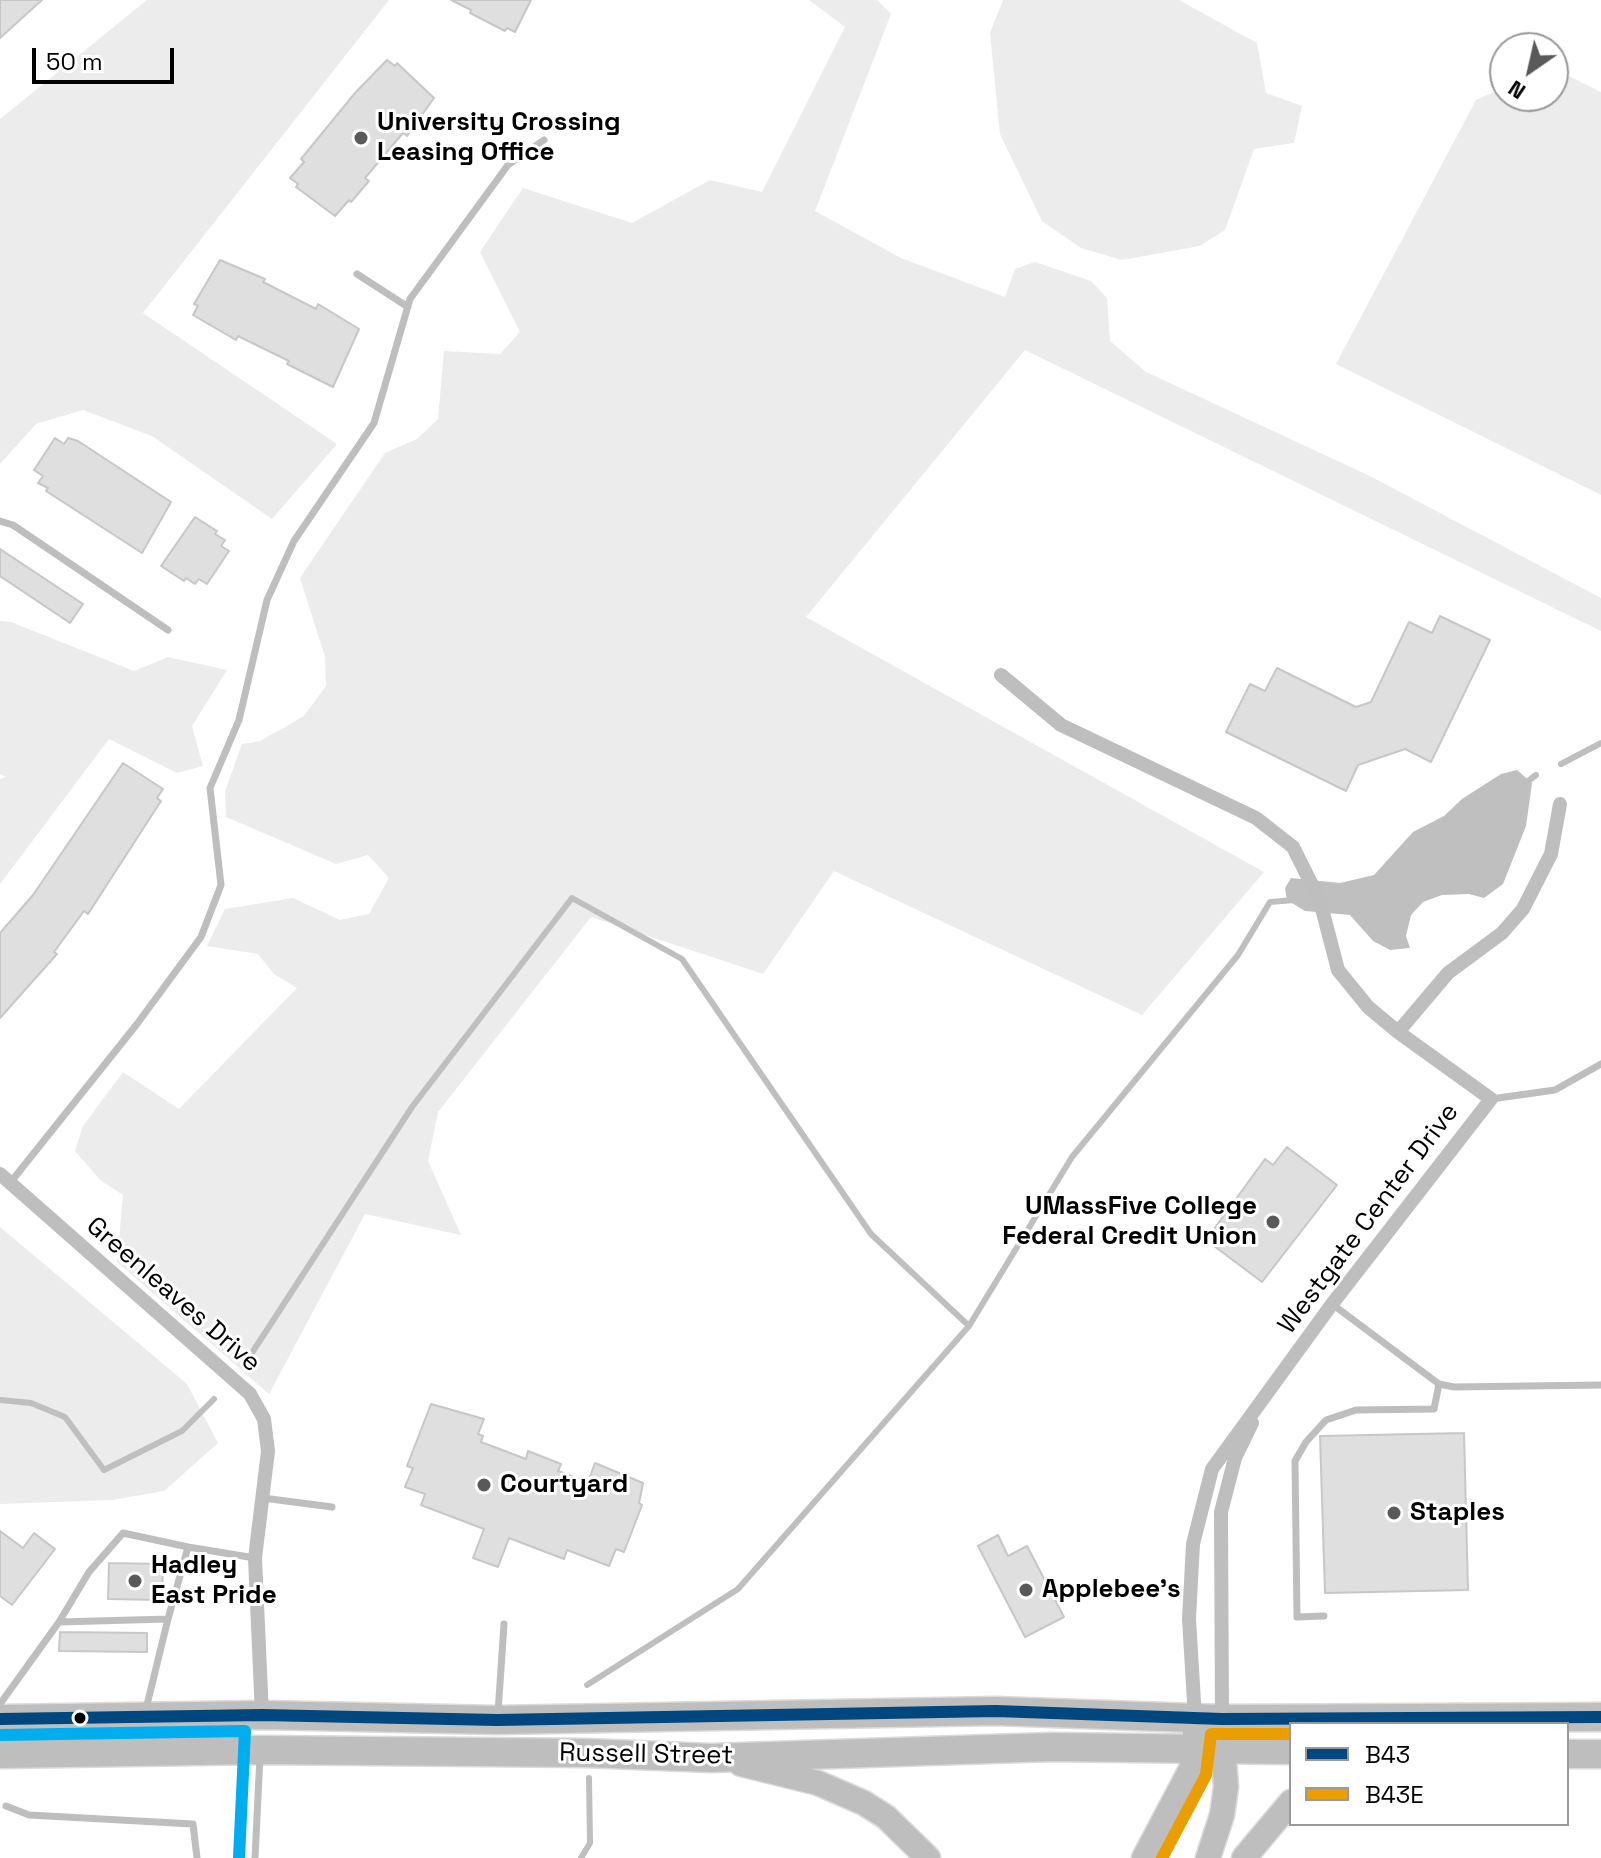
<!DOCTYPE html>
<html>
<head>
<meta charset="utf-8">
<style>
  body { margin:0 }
  #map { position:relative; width:1601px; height:1858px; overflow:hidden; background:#fff; font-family:"Space Grotesk",sans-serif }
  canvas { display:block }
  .legend { position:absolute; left:1289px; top:1722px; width:280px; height:104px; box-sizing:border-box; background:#fff; border:2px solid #999; margin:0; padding:10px 14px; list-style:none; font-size:24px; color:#000 }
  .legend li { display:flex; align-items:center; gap:16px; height:40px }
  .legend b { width:40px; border:2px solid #999 }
  .north { position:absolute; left:1489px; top:32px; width:80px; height:80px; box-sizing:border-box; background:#fff; border:2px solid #999; border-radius:50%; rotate:214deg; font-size:22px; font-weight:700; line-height:32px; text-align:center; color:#000 }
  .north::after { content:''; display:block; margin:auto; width:28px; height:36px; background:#595959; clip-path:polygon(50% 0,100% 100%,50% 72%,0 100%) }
  .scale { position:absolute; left:32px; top:48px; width:142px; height:36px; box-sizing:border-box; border:4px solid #000; border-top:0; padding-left:10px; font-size:24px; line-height:28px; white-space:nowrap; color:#000; -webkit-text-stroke:6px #fff; paint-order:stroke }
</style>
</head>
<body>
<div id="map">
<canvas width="1601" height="1858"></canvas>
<ul class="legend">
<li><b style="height:10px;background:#00467f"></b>B43</li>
<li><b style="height:10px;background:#eb9e00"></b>B43E</li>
</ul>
<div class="north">N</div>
<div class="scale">50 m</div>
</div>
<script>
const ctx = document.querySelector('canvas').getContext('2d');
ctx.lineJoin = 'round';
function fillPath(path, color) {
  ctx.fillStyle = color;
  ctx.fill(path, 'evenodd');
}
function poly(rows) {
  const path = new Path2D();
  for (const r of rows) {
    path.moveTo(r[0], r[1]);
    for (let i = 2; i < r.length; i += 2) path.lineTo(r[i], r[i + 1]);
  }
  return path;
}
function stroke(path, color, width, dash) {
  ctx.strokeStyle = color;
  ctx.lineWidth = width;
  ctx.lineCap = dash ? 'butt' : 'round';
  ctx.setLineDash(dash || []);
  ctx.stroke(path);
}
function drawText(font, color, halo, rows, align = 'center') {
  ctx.font = font + ' "Space Grotesk",sans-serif';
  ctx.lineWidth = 6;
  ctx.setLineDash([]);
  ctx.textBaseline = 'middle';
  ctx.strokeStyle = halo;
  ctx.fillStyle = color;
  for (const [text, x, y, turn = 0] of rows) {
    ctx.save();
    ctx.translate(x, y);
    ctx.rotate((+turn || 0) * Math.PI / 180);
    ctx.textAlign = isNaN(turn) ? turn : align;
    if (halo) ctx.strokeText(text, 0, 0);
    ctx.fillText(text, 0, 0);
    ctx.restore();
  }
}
const green = poly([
  [147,0,389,0,143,313,337,444,272,519,152,436,83,410,36,424,0,464,0,119],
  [809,0,877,0,891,14,815,211,901,258,1005,297,1015,269,1035,262,1091,281,1107,298,1110,341,1146,372,1370,476,1601,598,1601,631,1025,350,806,617,1264,872,1142,1015,834,871,763,974,591,917,438,1112,428,1161,461,1235,365,1214,269,1394,117,1262,123,1195,100,1180,75,1151,83,1126,123,1072,179,1109,297,988,274,974,258,954,207,946,225,909,293,898,340,920,369,914,389,878,368,855,336,864,226,817,225,791,242,744,260,741,304,716,326,686,325,657,300,578,385,453,417,439,438,419,444,351,500,354,520,332,480,252,523,188,632,223,710,180,762,192,845,27],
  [1003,0,1179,0,1257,43,1266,93,1302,106,1294,143,1254,149,1225,230,1200,246,1122,260,1081,248,1042,221,1000,134,990,33],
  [1553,68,1601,92,1601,495,1336,364,1476,100,1505,87,1505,96,1553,96],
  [0,621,11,622,134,671,168,657,227,670,192,726,203,766,177,773,109,739,0,884,0,779,6,777,0,774],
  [0,1227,187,1384,218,1443,164,1491,112,1500,0,1504]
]);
const water = poly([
  [1517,770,1532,783,1526,826,1503,884,1484,898,1469,894,1442,895,1423,902,1411,915,1406,936,1410,948,1390,950,1373,941,1350,915,1305,911,1287,900,1285,888,1291,878,1340,883,1374,875,1413,832,1444,816,1462,799,1501,774]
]);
const stream = poly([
  [1561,764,1601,743],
  [1523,785,1536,775],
  [246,1362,412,1107,572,898,682,959,871,1234,969,1326],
  [0,1400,31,1403,65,1417,104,1470,182,1431,214,1399],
  [587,1685,738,1589,969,1326,1072,1157,1238,955,1270,902,1294,900],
  [581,1858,590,1843,589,1778]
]);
const building = poly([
  [0,0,42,0,0,38,0,0],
  [451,0,531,0,515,32,507,28,505,31,470,13,471,10,451,0],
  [387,60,395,66,397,63,434,98,407,136,403,133,365,178,369,181,351,202,349,200,335,216,296,187,298,184,290,178,304,162,301,159,355,93,387,60],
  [220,260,265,279,263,282,316,309,318,304,359,329,333,387,287,364,289,361,238,336,236,340,193,315,198,306,194,304,220,260],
  [55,438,64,444,68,438,78,441,171,502,142,553,46,491,48,488,38,483,43,476,34,470,55,438],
  [195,517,217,531,215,534,225,540,221,546,229,551,207,584,199,579,195,584,186,578,184,581,161,566,195,517],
  [0,549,83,604,70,623,0,576,0,549],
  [1440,616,1490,640,1431,762,1405,749,1358,765,1346,791,1226,732,1250,684,1265,691,1277,668,1356,707,1371,702,1409,622,1432,633,1440,616],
  [123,763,163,789,157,798,161,801,88,914,84,911,54,952,57,954,0,1018,0,933,33,895,123,763],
  [1287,1147,1337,1185,1262,1282,1206,1240,1265,1159,1273,1165,1287,1147],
  [431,1404,484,1419,478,1434,483,1436,481,1442,526,1459,528,1451,561,1464,558,1471,588,1482,595,1463,643,1483,639,1503,642,1505,624,1552,616,1549,609,1566,567,1550,564,1559,509,1538,498,1567,473,1558,484,1529,421,1505,425,1494,405,1487,413,1468,407,1466,431,1404],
  [1464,1433,1468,1590,1325,1593,1320,1436,1464,1433],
  [0,1531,23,1548,34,1533,55,1549,12,1605,0,1596,0,1531],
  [998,1535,1008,1556,1027,1546,1064,1617,1025,1637,978,1546,998,1535],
  [109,1563,163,1564,162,1600,108,1599,109,1563],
  [60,1632,147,1633,147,1652,59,1651,60,1632]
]);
const lane = poly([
  [357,274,408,307],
  [0,521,13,525,168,630],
  [1491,1099,1555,1090,1601,1064],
  [10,1183,137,1024,201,937,221,885,210,788,239,720,267,600,294,541,374,423,410,299,508,165,544,140],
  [1332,1304,1439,1384,1454,1387,1601,1385],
  [263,1498,332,1507],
  [1324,1616,1297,1617,1295,1461,1306,1442,1326,1420,1356,1410,1434,1409,1439,1384],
  [168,1619,188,1547,255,1558],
  [59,1622,89,1572,123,1533,188,1547],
  [0,1704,59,1622,168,1619,146,1709],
  [498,1713,504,1624],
  [6,1806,29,1815,193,1824,197,1858],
  [255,1858,260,1756]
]);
const street = poly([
  [1001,675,1061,725,1256,818,1293,847,1320,901,1338,970,1368,1007,1398,1032,1448,973,1502,933,1523,909,1551,854,1560,804],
  [0,1174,250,1394,264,1419,268,1451,255,1558,262,1715],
  [1195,1718,1189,1619,1193,1544,1212,1469,1332,1304,1491,1099,1398,1032],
  [1222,1719,1221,1512,1235,1458,1252,1423]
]);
const primary = poly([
  [741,1764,818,1783,864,1803,886,1817,928,1858],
  [1144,1858,1191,1769,1195,1748,1195,1718],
  [1208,1858,1222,1815,1226,1787,1222,1730],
  [1244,1858,1291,1802]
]);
const highway = poly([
  [0,1719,262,1715,497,1720,996,1711,1222,1719,1601,1717],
  [0,1754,261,1750,585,1753,711,1758,1052,1747,1291,1750],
  [1567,1754,1601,1754]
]);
const bus1 = poly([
  [0,1719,262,1715,497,1720,996,1711,1222,1719,1601,1717]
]);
const bus2 = poly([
  [1162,1858,1206,1775,1211,1734,1291,1734]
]);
const bus3 = poly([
  [0,1735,245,1731,239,1857]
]);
const markers = [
  [361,138,8,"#595959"],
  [1273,1222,8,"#595959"],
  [484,1485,8,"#595959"],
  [1394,1513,8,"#595959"],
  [135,1581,8,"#595959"],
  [1026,1590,8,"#595959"],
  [80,1718,7,"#000"]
];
const poiNames = [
  ["University Crossing",377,123],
  ["Leasing Office",377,153],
  ["UMassFive College",1257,1207,"right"],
  ["Federal Credit Union",1257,1237,"right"],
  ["Courtyard",500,1485],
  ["Staples",1410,1513],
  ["Hadley",151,1566],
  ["East Pride",151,1596],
  ["Applebee's",1042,1590]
];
const streetNames = [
  ["Westgate Center Drive",1369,1219,-53],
  ["Greenleaves Drive",173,1295,41],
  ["Russell Street",646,1755,1]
];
fillPath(green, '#ececec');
fillPath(water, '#bfbfbf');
stroke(stream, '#bfbfbf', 6);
fillPath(building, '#dfdfdf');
stroke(building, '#c7c7c7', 2);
stroke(primary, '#dbdbdb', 27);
stroke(highway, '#dbdbdb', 31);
stroke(lane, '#bebebe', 7);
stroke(street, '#bebebe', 14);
stroke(primary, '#bebebe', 24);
stroke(highway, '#bebebe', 28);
stroke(bus1, '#00467f', 12);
stroke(bus2, '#eb9e00', 12);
stroke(bus3, '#00adef', 12);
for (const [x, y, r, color] of markers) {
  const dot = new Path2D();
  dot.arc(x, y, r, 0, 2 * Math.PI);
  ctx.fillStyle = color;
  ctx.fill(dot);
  stroke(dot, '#fff', 3);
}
drawText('bold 26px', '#000', '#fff', poiNames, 'left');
drawText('26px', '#000', '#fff', streetNames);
</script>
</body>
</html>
